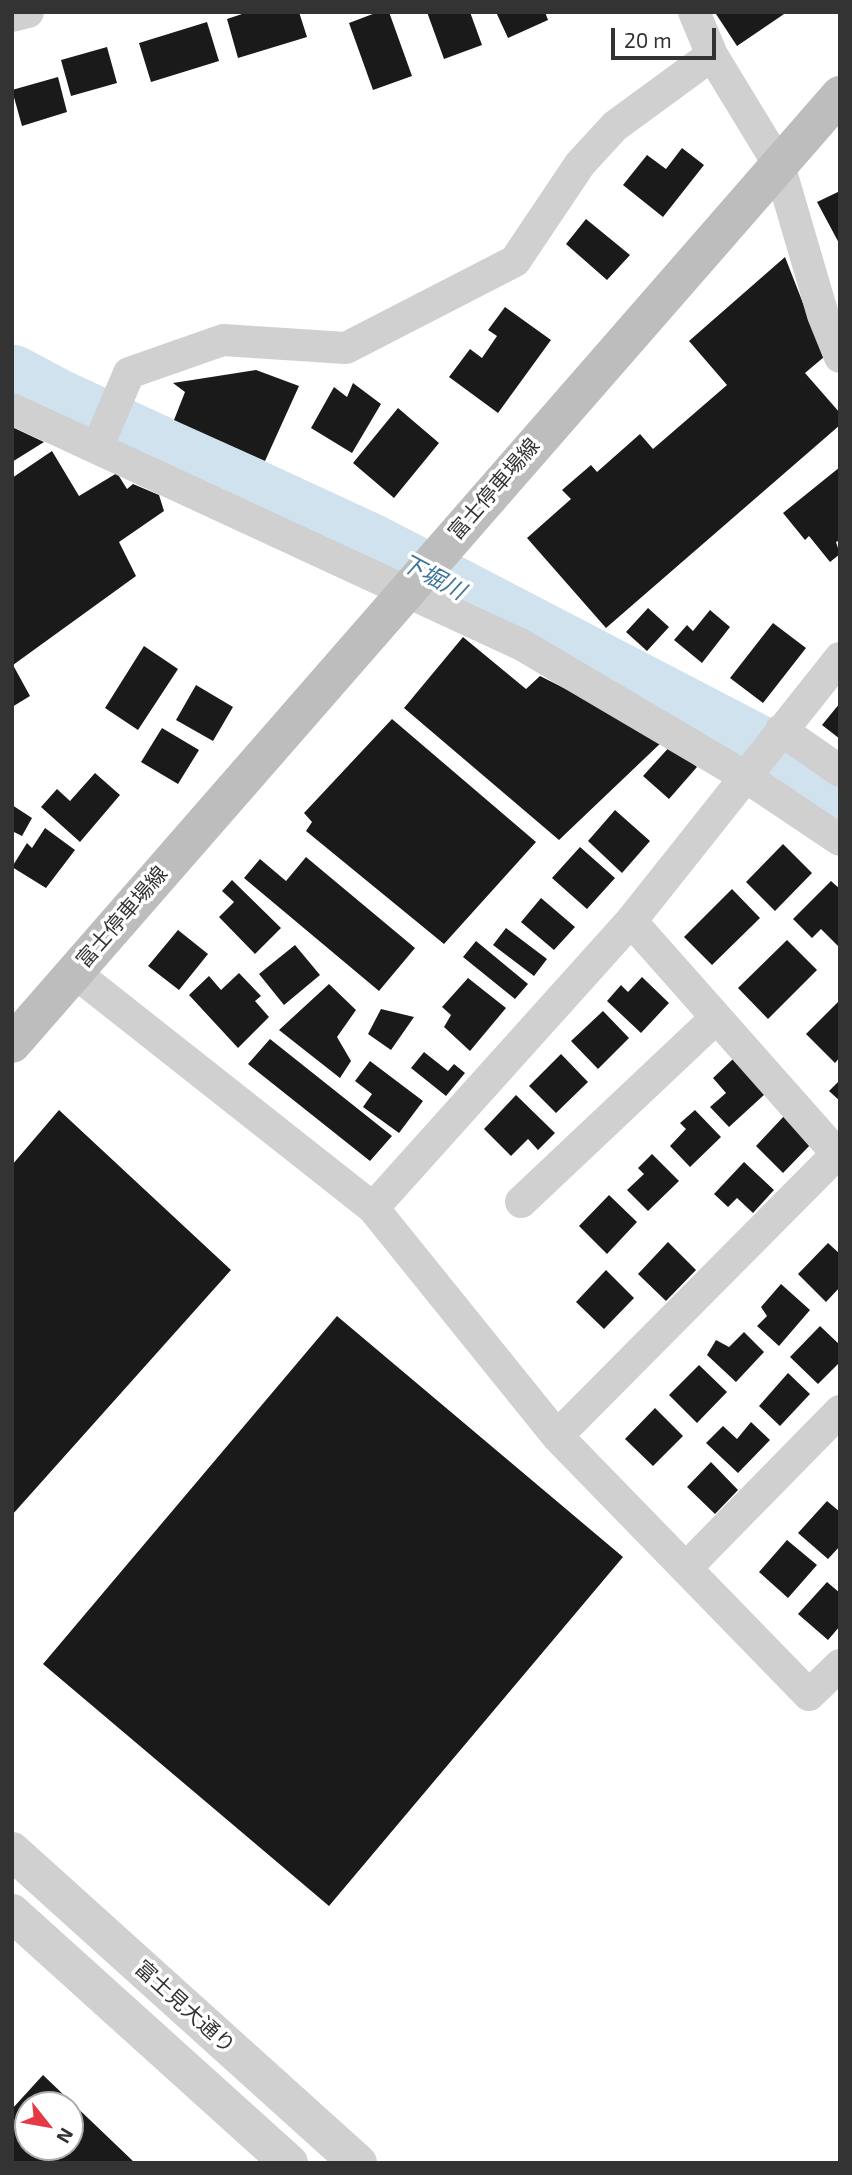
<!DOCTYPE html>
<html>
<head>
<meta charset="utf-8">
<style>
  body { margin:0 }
  #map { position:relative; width:852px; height:2175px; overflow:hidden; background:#fff; font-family:"Exo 2",sans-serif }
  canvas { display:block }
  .frame { position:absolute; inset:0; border:14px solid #333; pointer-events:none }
  .north { position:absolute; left:14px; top:2091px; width:70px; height:70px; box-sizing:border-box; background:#fff; border:2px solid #adadad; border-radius:50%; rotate:121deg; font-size:19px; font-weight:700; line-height:28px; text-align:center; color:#333 }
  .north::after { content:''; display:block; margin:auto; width:24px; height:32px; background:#e63946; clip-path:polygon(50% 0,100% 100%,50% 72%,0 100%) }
  .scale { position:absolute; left:611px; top:28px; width:105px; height:32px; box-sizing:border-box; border:4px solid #333; border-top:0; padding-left:9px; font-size:21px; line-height:24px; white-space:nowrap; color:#333; -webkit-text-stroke:5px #fff; paint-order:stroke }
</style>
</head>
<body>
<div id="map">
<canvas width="852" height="2175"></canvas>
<div class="frame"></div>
<div class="north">N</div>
<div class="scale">20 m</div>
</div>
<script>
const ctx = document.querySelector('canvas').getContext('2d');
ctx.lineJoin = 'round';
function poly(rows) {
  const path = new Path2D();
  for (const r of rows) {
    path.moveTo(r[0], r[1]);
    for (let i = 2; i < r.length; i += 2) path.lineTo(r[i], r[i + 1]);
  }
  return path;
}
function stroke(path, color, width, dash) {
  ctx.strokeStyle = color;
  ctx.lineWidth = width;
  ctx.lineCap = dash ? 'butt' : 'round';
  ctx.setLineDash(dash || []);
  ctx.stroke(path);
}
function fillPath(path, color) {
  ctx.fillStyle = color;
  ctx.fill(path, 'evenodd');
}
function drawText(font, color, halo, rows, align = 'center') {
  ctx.font = font + ' "Exo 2","Noto Sans JP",sans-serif';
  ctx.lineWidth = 7;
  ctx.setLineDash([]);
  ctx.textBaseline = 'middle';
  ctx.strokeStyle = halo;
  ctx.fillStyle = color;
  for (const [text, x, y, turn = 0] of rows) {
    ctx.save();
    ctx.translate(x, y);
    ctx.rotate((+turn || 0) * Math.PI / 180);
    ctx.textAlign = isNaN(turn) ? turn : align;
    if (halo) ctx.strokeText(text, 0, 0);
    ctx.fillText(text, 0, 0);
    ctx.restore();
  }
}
const river = poly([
  [12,376,57,400,369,544,755,745,840,804]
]);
const building = poly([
  [248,12,299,12,307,37,238,58,227,19],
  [378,12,389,12,412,76,373,90,349,23],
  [427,12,470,12,482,45,444,59],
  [496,12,545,12,548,20,508,38],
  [718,12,787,12,737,46,716,14],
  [207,22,219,61,151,82,139,43],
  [107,47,117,83,71,96,61,60],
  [58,77,67,112,22,126,12,90],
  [682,148,704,165,663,217,623,185,647,155,666,169],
  [840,191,840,245,817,202],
  [586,219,630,255,607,280,566,244],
  [785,257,824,357,805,373,840,413,840,425,606,628,527,538,571,499,562,490,591,465,597,472,640,434,653,449,727,385,689,341],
  [505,307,551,340,498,413,449,377,470,349,482,358,497,336,488,330],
  [256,370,299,386,265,461,174,420,185,392,173,383],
  [353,383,381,404,352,453,311,428,334,387,347,397],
  [398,408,439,443,394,498,353,463],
  [12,427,44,442,12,462],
  [52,451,79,496,117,473,127,489,133,484,159,495,164,511,119,542,136,576,13,665,30,696,12,707,12,478],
  [840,467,840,540,836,542,840,554,830,562,809,536,805,540,783,513],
  [648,608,669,627,647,651,626,632],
  [710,610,730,627,702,663,674,640,687,625,693,631],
  [773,623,806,648,763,703,730,678],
  [463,637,526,689,540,676,665,739,559,840,404,708],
  [144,646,178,669,138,730,105,708],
  [196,685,233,707,213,741,176,720],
  [840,703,840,739,822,725],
  [392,719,536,842,444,944,306,831,312,822,304,813],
  [162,728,199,750,178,784,141,762],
  [672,744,697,767,669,799,643,776],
  [95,773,120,795,80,842,41,807,57,789,70,801],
  [12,805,32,818,22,836,12,831],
  [615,810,650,841,622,873,588,841],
  [45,828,75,850,46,888,12,867,27,843,32,848],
  [783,844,812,873,775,911,746,882],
  [580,847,615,878,587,909,552,878],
  [306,857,415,948,379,991,244,878,260,859,286,881],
  [232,880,281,928,255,954,219,917,234,902,222,891],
  [831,881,840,889,840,948,821,929,812,938,793,919],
  [732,889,760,918,712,965,684,937],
  [541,898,575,927,554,950,521,922],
  [506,928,547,959,534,976,493,945],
  [178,930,208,954,179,990,148,966],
  [787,940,817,970,768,1019,738,988],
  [476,941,528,984,515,999,463,957],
  [295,945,320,975,284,1005,259,974],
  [239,973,261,996,255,1001,269,1017,238,1048,189,995,209,976,221,990],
  [642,977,669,1003,641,1033,607,1001,621,985,628,992],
  [468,978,506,1008,470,1051,444,1027,451,1015,442,1007],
  [329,984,356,1010,337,1037,351,1061,340,1078,279,1030],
  [840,1000,840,1057,835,1063,806,1034],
  [381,1009,414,1017,391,1050,368,1034],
  [603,1011,629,1038,598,1069,571,1041],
  [270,1039,392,1136,370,1161,248,1064],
  [424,1052,448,1071,454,1064,465,1073,446,1096,411,1068],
  [561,1054,588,1082,556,1113,529,1086],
  [733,1059,765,1094,729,1127,710,1107,726,1093,713,1078],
  [370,1061,423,1101,399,1133,363,1107,372,1094,355,1081],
  [840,1080,840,1101,829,1091],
  [516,1095,555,1133,538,1150,528,1139,511,1156,484,1129],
  [59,1110,231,1270,12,1515,12,1165],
  [695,1110,721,1137,690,1167,670,1146,686,1129,680,1123],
  [785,1115,813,1142,783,1173,756,1146],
  [652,1154,679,1181,648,1211,627,1190,644,1174,638,1168],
  [744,1162,774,1190,753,1213,737,1198,728,1207,714,1194],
  [609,1195,637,1222,607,1254,579,1226],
  [668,1242,696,1270,666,1301,638,1274],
  [828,1243,840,1254,840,1287,826,1302,798,1274],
  [606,1270,634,1298,604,1329,576,1302],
  [781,1284,810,1310,779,1346,757,1326,767,1316,761,1307],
  [337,1316,623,1557,329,1906,43,1664],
  [820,1326,840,1345,840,1362,818,1384,790,1357],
  [744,1332,764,1352,736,1382,707,1355,716,1340,729,1347],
  [699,1365,727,1392,697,1423,669,1395],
  [788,1373,810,1394,780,1426,759,1406],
  [655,1408,683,1436,653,1466,625,1439],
  [751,1422,770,1440,738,1473,706,1443,723,1426,737,1439],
  [711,1462,738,1490,715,1514,687,1487],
  [827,1501,840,1512,840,1546,828,1559,798,1533],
  [787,1540,817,1565,788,1598,759,1572],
  [827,1582,840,1593,840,1626,828,1640,798,1614],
  [43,2075,135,2163,12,2163,12,2109],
  [28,2105,70,2105,70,2147,28,2147]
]);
const minor = poly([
  [694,12,712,55,779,165,823,315,840,357],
  [12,16,28,12],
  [12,409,522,645,746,777,840,840],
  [97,448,129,373,223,340,346,348,515,261,580,164,615,126,712,55],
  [781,730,840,771],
  [631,921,840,1157],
  [74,972,373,1208,557,1436,809,1695,840,1665],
  [521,1202,716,1018],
  [373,1208,631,921,840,658],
  [557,1436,837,1154],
  [686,1568,840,1411]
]);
const tertiary = poly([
  [12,1851,358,2163],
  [12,1913,289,2163]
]);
const secondary = poly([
  [12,1044,840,95]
]);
const streetNames = [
  ["富士停車場線",494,489,-49],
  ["富士停車場線",122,917,-49],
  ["富士見大通り",185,2007,42]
];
const waterNames = [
  ["下堀川",433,577,28]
];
stroke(river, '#cfe2ee', 63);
fillPath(building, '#1a1a1a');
stroke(minor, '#d0d0d0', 32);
stroke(tertiary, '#d0d0d0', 38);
stroke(secondary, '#bdbdbd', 38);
drawText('21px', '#333', '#fff', streetNames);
drawText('italic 23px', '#3f7597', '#fff', waterNames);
</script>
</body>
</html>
